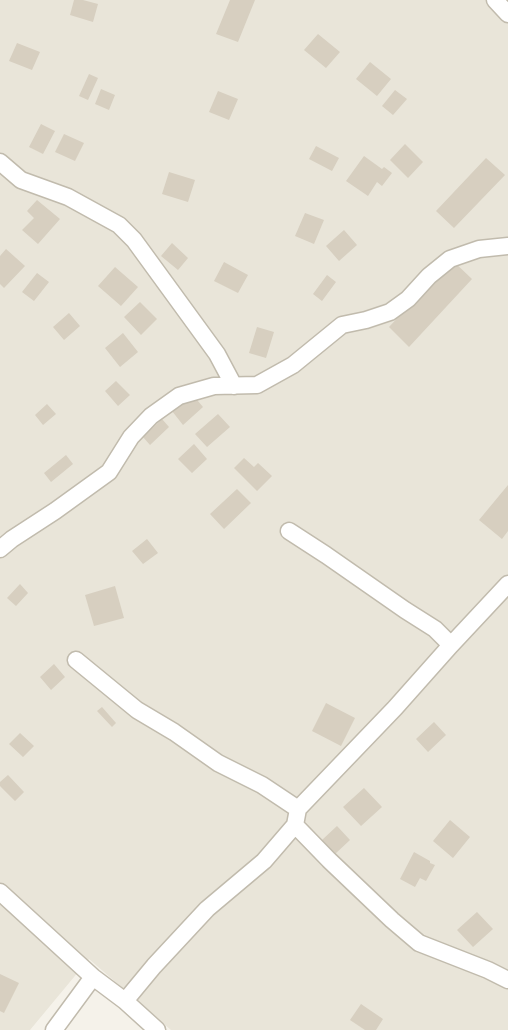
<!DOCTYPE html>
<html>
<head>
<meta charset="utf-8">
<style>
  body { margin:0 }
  canvas { display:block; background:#f5f2ea }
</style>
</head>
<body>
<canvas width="508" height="1030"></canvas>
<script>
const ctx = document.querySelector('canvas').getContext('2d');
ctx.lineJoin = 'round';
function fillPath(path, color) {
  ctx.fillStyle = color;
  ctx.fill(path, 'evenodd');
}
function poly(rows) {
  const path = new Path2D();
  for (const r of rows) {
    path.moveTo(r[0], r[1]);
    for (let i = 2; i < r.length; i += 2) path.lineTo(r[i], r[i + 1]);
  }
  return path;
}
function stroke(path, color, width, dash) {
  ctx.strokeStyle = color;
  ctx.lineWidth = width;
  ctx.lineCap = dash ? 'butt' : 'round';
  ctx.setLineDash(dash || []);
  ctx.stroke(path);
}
const residential = poly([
  [0,0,508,0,508,1030,171,1030,89,959,30,1030,0,1030]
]);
const building = poly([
  [74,0,83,0,98,4,93,22,70,15],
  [230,0,255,0,238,42,216,34],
  [318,34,340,52,326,68,304,50],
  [17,43,40,52,32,70,9,61],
  [370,62,391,79,377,96,356,79],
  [89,74,98,78,88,100,79,96],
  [101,89,115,95,109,110,95,104],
  [395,90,407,99,393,115,382,106],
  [218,91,238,99,229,120,209,112],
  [41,124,55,131,43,154,29,147],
  [64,134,84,143,75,161,55,152],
  [405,144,423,162,408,178,390,160],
  [316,146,339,158,332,171,309,159],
  [364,156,382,169,384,167,392,173,382,186,377,182,368,196,346,181],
  [486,158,505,175,454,228,436,211],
  [169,172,195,180,188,202,162,194],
  [37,200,60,219,38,244,22,230,34,218,27,211],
  [305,213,324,220,314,244,295,236],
  [344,230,357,245,339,261,326,246],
  [172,243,188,258,178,270,161,256],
  [6,249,25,266,4,288,0,284,0,256],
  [452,260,472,279,409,347,389,327],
  [224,262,248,275,238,293,214,281],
  [115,267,138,287,121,306,98,286],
  [37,273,49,282,34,301,22,292],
  [327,275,336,282,322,301,313,294],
  [140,302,157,319,141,335,124,317],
  [69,313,80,326,64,340,53,327],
  [257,327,274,332,266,358,249,353],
  [123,333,138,352,120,367,105,348],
  [116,381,130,395,118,406,105,391],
  [192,394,203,407,183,425,172,411],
  [47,404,56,414,43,425,35,415],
  [218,414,230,427,207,447,195,434],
  [162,419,169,427,150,445,143,437],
  [194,444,207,459,192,473,178,459],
  [66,455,73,464,51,482,44,473],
  [244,458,254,467,258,463,272,476,257,491,234,468],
  [508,485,508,531,502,539,479,520],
  [237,489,251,503,224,529,210,514],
  [147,539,158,553,143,564,132,551],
  [20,584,28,593,16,606,7,598],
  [115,586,124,618,94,626,85,595],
  [54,664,65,677,51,690,40,677],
  [326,703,355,718,341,746,312,731],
  [102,707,116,723,112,727,97,711],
  [434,722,446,735,428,752,416,739],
  [20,733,34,746,23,757,9,744],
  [8,775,24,792,15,801,0,786,0,782],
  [364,788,382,807,361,826,343,807],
  [450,820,470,837,453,858,433,841],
  [337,826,350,840,335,854,322,840],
  [414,852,430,861,430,863,435,865,426,881,420,878,415,887,400,879],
  [477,912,493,929,473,947,457,930],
  [0,974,19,983,4,1013,0,1011],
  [361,1004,383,1019,376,1030,365,1030,350,1020]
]);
const minor = poly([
  [495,0,508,14],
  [0,162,21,180,68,197,119,225,134,240,217,354,234,386],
  [289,531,326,555,405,610,435,629,451,645],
  [0,549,12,539,55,511,109,472,131,437,151,416,179,396,214,386,257,385,293,365,342,325,366,320,390,312,408,299,429,276,450,259,479,249,508,246],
  [76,660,137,710,174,732,218,763,262,785,298,809],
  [295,825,329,860,392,920,419,943,488,970,508,980],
  [0,892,93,977,125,1001,157,1030],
  [125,1001,154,966,207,909,264,861,295,825,298,809,395,708,451,645,508,584],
  [54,1030,93,977]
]);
fillPath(residential, '#e9e5d9');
fillPath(building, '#d7cfc0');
stroke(minor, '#c1bbad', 19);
stroke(minor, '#fff', 16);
</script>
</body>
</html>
